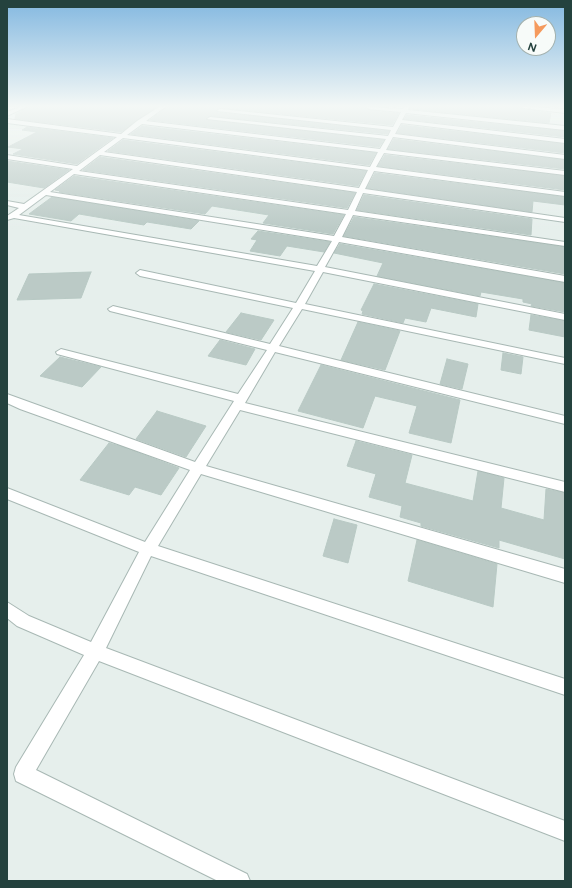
<!DOCTYPE html>
<html>
<head>
<meta charset="utf-8">
<style>
  body { margin:0 }
  #map { position:relative; width:572px; height:888px; overflow:hidden; background:#e6efec; font-family:Figtree,sans-serif }
  canvas { display:block }
  .frame { position:absolute; inset:0; border:8px solid #24423e; pointer-events:none }
  .north { position:absolute; left:516px; top:16px; width:40px; height:40px; box-sizing:border-box; background:#f7fbf9; border:1px solid #a3b1ae; border-radius:50%; rotate:199deg; font-size:11px; font-weight:700; line-height:16px; text-align:center; color:#24423e }
  .north::after { content:''; display:block; margin:auto; width:14px; height:18px; background:#f59a5d; clip-path:polygon(50% 0,100% 100%,50% 72%,0 100%) }
</style>
</head>
<body>
<div id="map">
<canvas width="572" height="888"></canvas>
<div class="frame"></div>
<div class="north">N</div>
</div>
<script>
const ctx = document.querySelector('canvas').getContext('2d');
ctx.lineJoin = 'round';
function fillPath(path, color) {
  ctx.fillStyle = color;
  ctx.fill(path, 'evenodd');
}
function poly(rows) {
  const path = new Path2D();
  for (const r of rows) {
    path.moveTo(r[0], r[1]);
    for (let i = 2; i < r.length; i += 2) path.lineTo(r[i], r[i + 1]);
  }
  return path;
}
function stroke(path, color, width, dash) {
  ctx.strokeStyle = color;
  ctx.lineWidth = width;
  ctx.lineCap = dash ? 'butt' : 'round';
  ctx.setLineDash(dash || []);
  ctx.stroke(path);
}
const building = poly([
  [27,107,157,107,121,132,15,119,16,114,27,107],
  [166,107,366,107,369,110,399,113,392,125,220,108,216,111,217,112,389,131,387,134,210,116,206,119,207,120,384,140,379,147,150,120,166,107],
  [410,107,515,107,551,113,549,123,410,109,410,107],
  [407,115,565,131,565,137,404,119,407,115],
  [402,125,565,144,565,153,397,133,402,125],
  [142,126,376,153,369,165,131,134,142,126],
  [27,127,113,138,77,164,13,154,23,149,8,147,37,132,22,130,27,127],
  [394,139,565,160,565,169,388,149,394,139],
  [123,140,366,171,358,186,108,151,123,140],
  [385,155,565,176,565,190,378,166,385,155],
  [100,157,355,193,347,208,83,170,100,157],
  [7,161,69,170,44,188,7,182,7,161],
  [375,173,565,197,565,205,533,201,532,212,367,188,375,173],
  [74,176,344,215,333,234,263,223,269,215,212,206,205,214,59,192,61,191,55,190,74,176],
  [364,195,532,219,531,235,357,210,364,195],
  [52,197,199,221,191,229,147,222,144,225,79,214,71,221,29,214,52,197],
  [354,217,565,247,565,274,344,236,354,217],
  [258,231,330,242,324,252,287,246,280,256,250,251,257,240,251,239,258,231],
  [340,244,565,283,565,312,531,306,532,304,523,302,523,299,481,292,480,296,377,276,383,263,334,253,340,244],
  [91,272,81,298,17,300,29,274,91,272],
  [374,284,478,304,476,317,431,308,426,322,405,318,403,323,362,314,363,311,361,310,374,284],
  [241,313,274,320,261,340,226,332,241,313],
  [531,315,565,321,565,337,529,330,531,315],
  [358,322,400,331,385,370,341,360,358,322],
  [220,340,255,349,246,365,208,356,220,340],
  [503,353,523,357,521,374,501,370,503,353],
  [60,357,101,367,82,387,40,376,60,357],
  [447,359,468,364,462,389,440,384,447,359],
  [321,365,460,400,451,443,409,433,417,406,375,396,363,428,298,411,321,365],
  [157,411,206,426,186,457,136,439,157,411],
  [356,441,412,455,405,483,473,501,478,471,504,478,501,508,544,520,546,489,565,493,565,559,499,540,499,548,421,526,421,523,400,517,402,506,369,497,376,474,347,466,356,441],
  [109,443,123,447,179,468,161,495,135,487,129,495,80,480,109,443],
  [334,519,357,525,348,563,323,556,334,519],
  [417,540,497,564,493,607,408,581,417,540]
]);
const minor = poly([
  [20,107,26,107,7,116,7,112,20,107],
  [159,107,165,107,146,121,380,149,386,139,207,119,210,117,388,136,391,130,217,111,220,109,393,127,401,112,369,109,367,107,403,109,405,107,409,107,408,110,565,126,565,130,406,113,402,120,565,139,565,143,401,123,395,134,565,155,565,159,393,137,386,150,565,171,565,175,384,153,376,167,565,192,565,196,374,171,365,189,565,218,565,222,363,193,355,211,565,242,565,246,353,215,342,237,565,276,565,282,339,242,325,267,565,314,565,320,323,272,305,304,565,358,565,364,302,309,279,346,565,416,565,424,275,352,245,403,565,482,565,492,240,410,206,466,565,569,565,583,201,474,158,546,565,679,565,695,151,556,106,648,565,821,565,841,99,661,36,770,247,874,250,881,218,881,16,781,14,774,16,767,84,655,17,626,7,618,7,602,29,616,91,642,139,552,7,499,7,488,145,542,190,470,20,409,7,403,7,394,195,462,234,401,57,354,56,352,61,349,238,394,267,350,110,311,108,309,113,306,270,344,293,308,140,276,136,273,140,270,296,303,315,271,14,218,7,220,7,216,19,208,7,205,7,201,24,204,73,169,7,159,7,155,77,166,117,137,7,123,7,119,121,134,137,121,159,107],
  [142,124,378,152,370,167,127,135,142,124],
  [123,138,368,170,359,188,104,152,123,138],
  [100,155,357,192,348,210,79,171,100,155],
  [74,174,346,214,334,236,50,192,74,174],
  [46,195,332,241,317,266,19,215,46,195],
  [528,107,565,109,565,113,531,109,528,107]
]);
fillPath(building, '#bbcac6');
stroke(building, '#b8c9c4', 1);
stroke(minor, '#a8b8b4', 2);
fillPath(minor, '#fff');
const sky = ctx.createLinearGradient(0, 0, 0, 231);
sky.addColorStop(0, '#83b8e0');
sky.addColorStop(0.46, '#f4f8f6');
sky.addColorStop(1, '#f4f8f600');
ctx.fillStyle = sky;
ctx.fillRect(0, 0, 572, 231);
</script>
</body>
</html>
